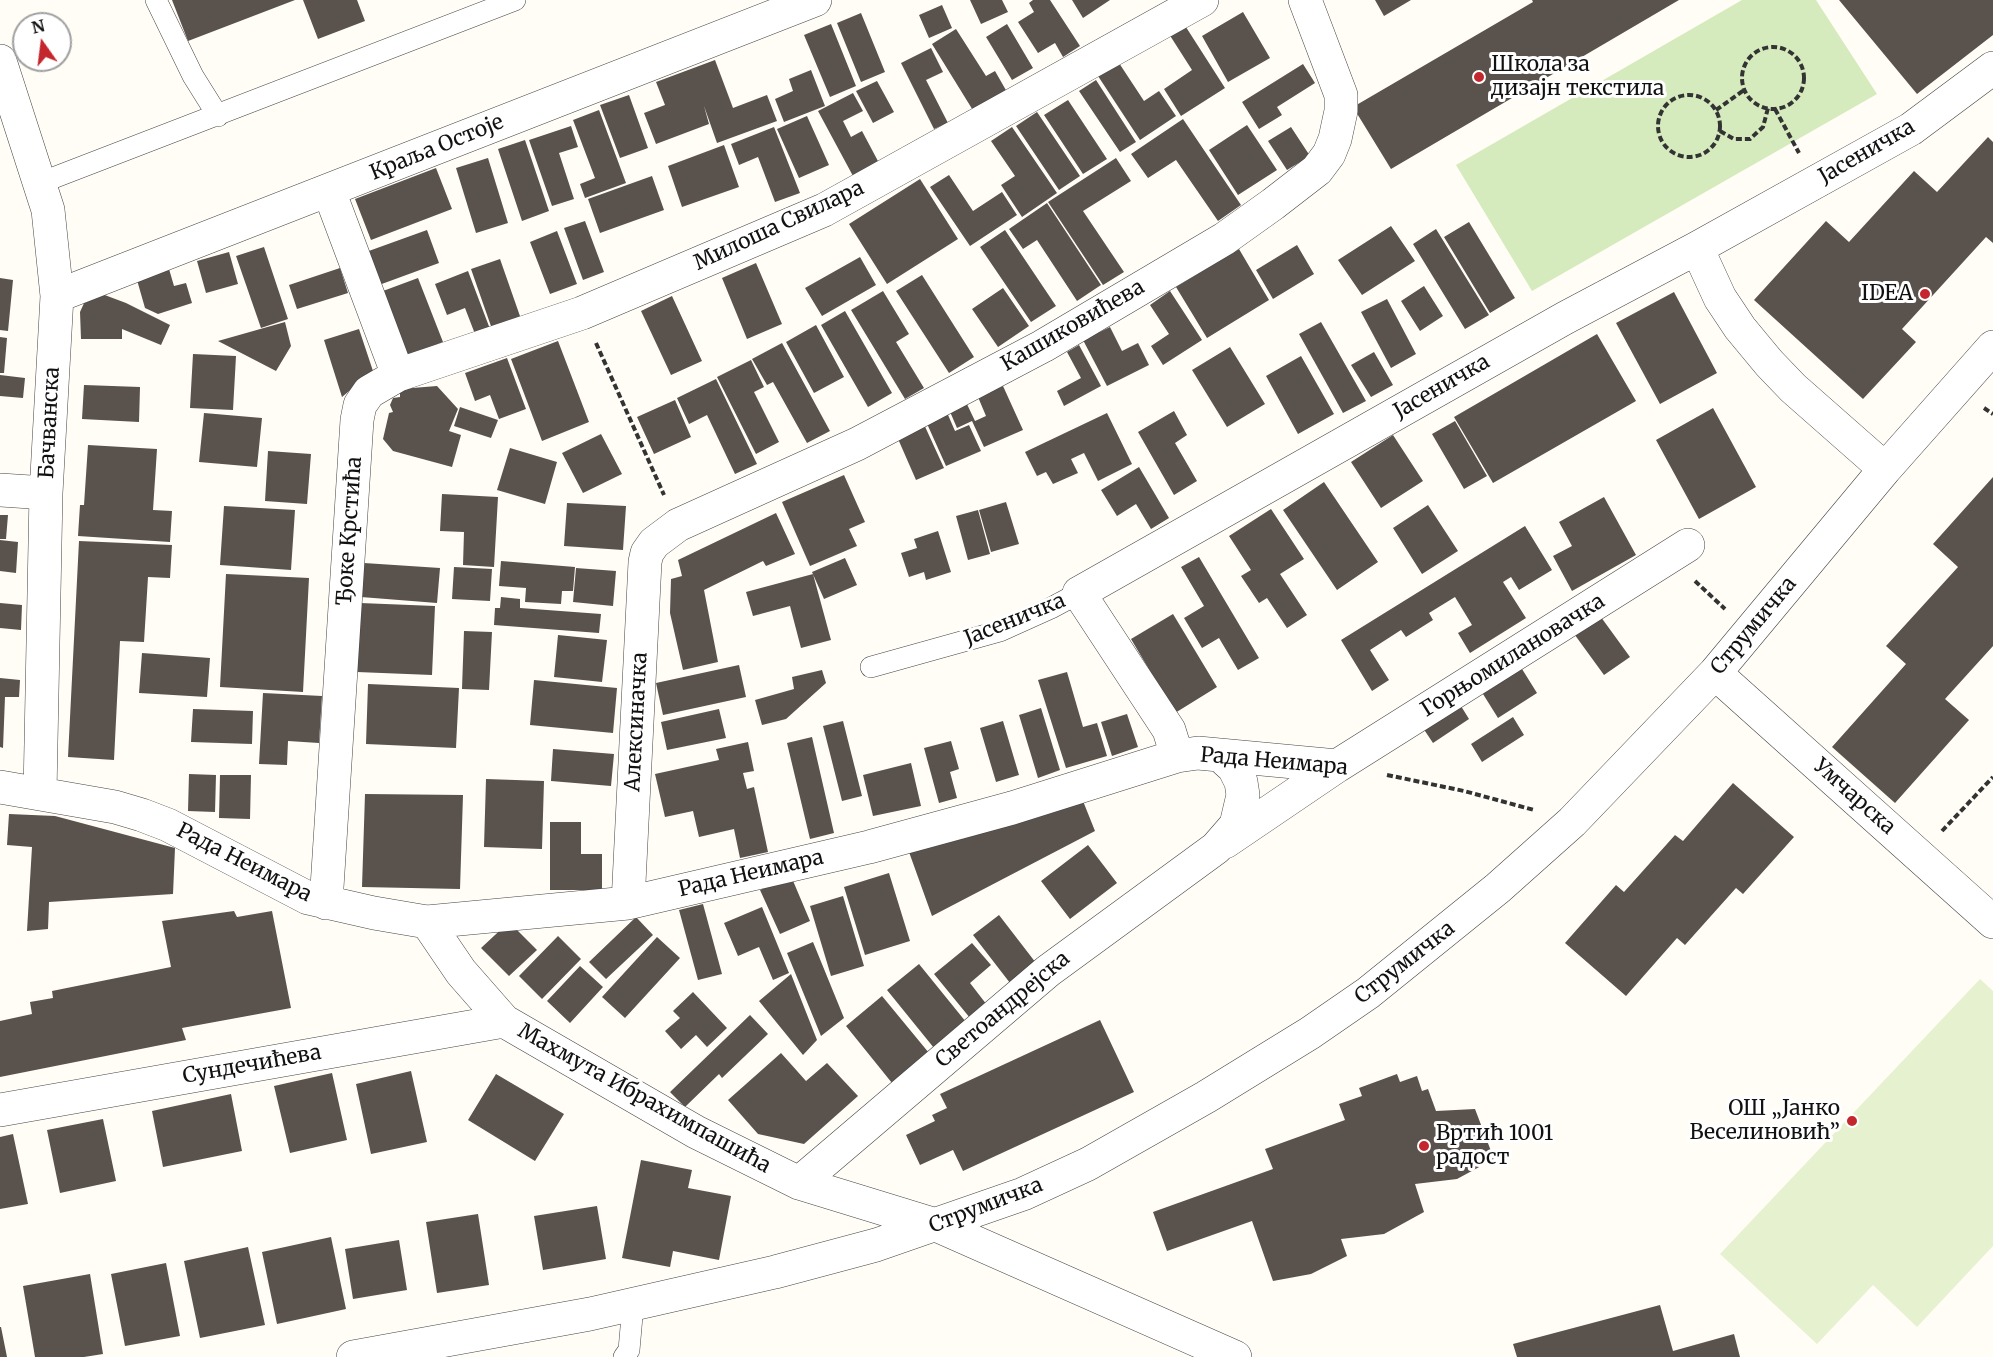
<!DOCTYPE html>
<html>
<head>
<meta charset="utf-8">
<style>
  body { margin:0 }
  #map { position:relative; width:1993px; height:1357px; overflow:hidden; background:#fffdf5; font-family:Merriweather,serif }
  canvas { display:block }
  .north { position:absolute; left:12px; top:12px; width:60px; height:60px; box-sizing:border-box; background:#fff; border:2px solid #a0a0a0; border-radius:50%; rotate:346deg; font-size:16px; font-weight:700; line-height:24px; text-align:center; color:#111 }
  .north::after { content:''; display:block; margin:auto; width:21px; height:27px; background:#c4262e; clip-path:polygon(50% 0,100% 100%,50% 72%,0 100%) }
</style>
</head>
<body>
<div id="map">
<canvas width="1993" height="1357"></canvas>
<div class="north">N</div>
</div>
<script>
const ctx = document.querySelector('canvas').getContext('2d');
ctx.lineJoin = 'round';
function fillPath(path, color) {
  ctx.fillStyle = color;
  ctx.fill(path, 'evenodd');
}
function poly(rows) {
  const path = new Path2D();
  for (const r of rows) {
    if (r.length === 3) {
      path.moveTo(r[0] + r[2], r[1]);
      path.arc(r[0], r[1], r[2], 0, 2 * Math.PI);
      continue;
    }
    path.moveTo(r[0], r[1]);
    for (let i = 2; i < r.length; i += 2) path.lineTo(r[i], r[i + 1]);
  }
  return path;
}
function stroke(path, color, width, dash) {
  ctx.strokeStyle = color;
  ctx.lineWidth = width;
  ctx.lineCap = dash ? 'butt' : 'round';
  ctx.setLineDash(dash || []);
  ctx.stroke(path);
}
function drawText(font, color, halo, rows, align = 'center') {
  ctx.font = font + ' Merriweather,serif';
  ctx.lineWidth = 6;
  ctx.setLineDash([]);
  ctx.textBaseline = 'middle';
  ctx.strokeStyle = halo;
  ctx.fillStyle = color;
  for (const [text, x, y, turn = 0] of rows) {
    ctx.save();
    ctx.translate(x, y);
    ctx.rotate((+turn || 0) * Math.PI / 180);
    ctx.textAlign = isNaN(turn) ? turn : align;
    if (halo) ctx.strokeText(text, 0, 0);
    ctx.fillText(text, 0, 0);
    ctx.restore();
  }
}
const green = poly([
  [1742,0,1816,0,1877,94,1532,291,1456,165]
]);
const pitch = poly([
  [1980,979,1993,991,1993,1246,1917,1327,1873,1285,1817,1344,1720,1254]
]);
const building = poly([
  [172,0,295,0,188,41],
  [303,0,357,0,365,21,318,39],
  [970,0,1002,0,1008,12,981,24],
  [1033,0,1050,0,1080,46,1063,57,1055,43,1038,53,1018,22,1034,12,1029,3],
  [1072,0,1110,0,1083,18],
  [1375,0,1411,0,1384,16],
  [1532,0,1679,0,1391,169,1353,107,1533,2],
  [1839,0,1993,0,1993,35,1917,94],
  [942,5,952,28,929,38,919,15],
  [1243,12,1270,58,1228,82,1202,36],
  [861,13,885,72,861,82,837,23],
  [831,24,856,86,830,97,804,35],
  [1007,24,1033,68,1012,80,986,37],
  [1184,24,1225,88,1181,116,1164,89,1192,70,1169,34],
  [956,29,986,76,995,71,1007,92,974,112,932,44],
  [931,48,943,72,926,80,948,123,934,129,901,63],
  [715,60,733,108,767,95,777,121,717,143,704,106,709,124,656,144,644,113,665,105,656,82],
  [1119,63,1144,101,1159,91,1176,116,1140,140,1098,76],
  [1303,64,1315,83,1277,107,1282,115,1259,129,1242,102],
  [811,70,825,106,784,122,775,99,793,91,789,79],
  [1096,80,1136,142,1120,152,1079,91],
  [877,81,894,112,873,123,856,91],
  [853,93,863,111,843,121,851,137,862,131,879,163,853,176,818,111],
  [629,95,648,148,620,158,600,105],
  [1068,100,1107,159,1083,174,1044,115],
  [599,110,626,183,585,198,580,184,595,178,573,120],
  [1037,112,1080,176,1059,190,1016,126],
  [807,116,829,165,799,178,777,129],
  [1183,119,1241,205,1218,221,1176,160,1148,178,1131,154],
  [1247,125,1277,170,1238,195,1209,150],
  [571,126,578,147,559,153,574,199,552,206,529,140],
  [774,127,800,193,775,202,758,157,739,165,731,144],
  [1012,127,1057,193,1022,217,1001,185,1015,176,991,141],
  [1291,127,1310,156,1287,170,1268,141],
  [1988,137,1993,142,1993,243,1986,237,1902,329,1916,342,1863,399,1754,300,1826,221,1849,242,1914,171,1937,192],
  [525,140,549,211,522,221,498,149],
  [724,145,739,187,682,207,668,166],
  [488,158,508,223,476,233,456,168],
  [1116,158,1131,181,1083,211,1124,272,1103,285,1048,202],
  [436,168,452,209,371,240,355,199],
  [949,175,973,211,1002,192,1017,215,970,246,930,187],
  [652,176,664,210,600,233,588,199],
  [920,179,958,239,887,284,849,224],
  [1047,203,1101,285,1077,301,1037,240,1023,249,1009,229],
  [585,221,604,272,583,280,564,228],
  [1469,222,1515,298,1490,313,1444,237],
  [1391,226,1415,261,1362,295,1338,260],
  [1436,229,1489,315,1465,329,1413,244],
  [427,230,439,263,379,285,366,252],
  [1005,230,1056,306,1031,322,980,247],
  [557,231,577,284,550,294,530,242],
  [1297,245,1314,274,1273,299,1256,270],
  [264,247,288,319,261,328,236,256],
  [1239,249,1269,300,1207,338,1176,287],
  [229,252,238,284,206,293,197,261],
  [860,257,876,285,822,316,805,288],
  [500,259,521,319,492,329,471,269],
  [756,263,782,324,747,339,722,278],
  [340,268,348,293,297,309,289,285],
  [169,269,174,286,186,283,192,303,158,314,145,308,137,280],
  [468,271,490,329,475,334,465,308,447,315,435,284],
  [922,275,974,357,949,373,896,291],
  [0,278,13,280,8,331,0,330],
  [418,278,443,342,408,356,383,291],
  [1424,286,1443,316,1420,331,1401,301],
  [1003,288,1029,326,998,347,972,309],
  [883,291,909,334,896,342,924,388,905,399,851,310],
  [1170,291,1202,340,1163,365,1151,346,1169,334,1150,305],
  [1674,292,1717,373,1660,404,1616,323],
  [102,294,126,303,170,325,161,345,122,329,122,339,81,339,80,312,85,301],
  [672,296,702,361,671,375,641,311],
  [1387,299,1416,354,1391,368,1361,312],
  [845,311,892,393,868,407,821,325],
  [285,322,291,346,276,371,218,341],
  [1321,322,1366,401,1343,413,1299,334],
  [816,325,844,377,814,393,786,342],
  [1110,327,1122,351,1138,343,1149,365,1107,386,1083,340],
  [359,329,373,371,342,397,324,340],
  [1597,334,1636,401,1493,483,1454,417],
  [0,337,7,338,4,373,0,373],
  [558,341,589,422,542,441,511,359],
  [782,343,830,431,807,443,773,382,767,385,752,359],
  [1079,345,1101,386,1064,406,1057,391,1081,378,1067,352],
  [1230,347,1265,404,1227,427,1192,370],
  [1374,352,1393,385,1371,397,1351,365],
  [193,354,236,356,233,410,190,408],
  [1301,356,1334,414,1298,434,1266,376],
  [507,358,526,409,499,419,490,395,475,401,465,373],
  [751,360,764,387,754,392,779,442,756,454,717,377],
  [0,375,25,378,23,398,0,396],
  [716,379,757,464,735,474,707,415,689,424,677,398],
  [84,385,140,387,139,422,82,419],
  [437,386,458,409,449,431,461,435,452,467,393,451,383,439,389,413,393,412,390,405,393,398,400,397,400,389],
  [1003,386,1023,430,984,447,972,421,957,428,948,407,965,400,975,421,986,416,978,397],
  [675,400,691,437,654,454,637,417],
  [460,407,498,420,491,438,454,426],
  [945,408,955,431,969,425,981,451,946,466,924,417],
  [1713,408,1756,487,1699,519,1656,440],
  [1174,411,1187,435,1175,443,1197,481,1174,495,1138,432],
  [204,413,262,418,257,467,199,462],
  [1107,413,1132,464,1098,481,1084,453,1071,459,1078,473,1053,484,1046,472,1037,476,1025,452],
  [922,420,944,468,916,480,895,432],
  [1455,421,1487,476,1464,489,1432,434],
  [601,434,622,474,583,493,562,453],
  [1393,435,1423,481,1381,508,1351,462],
  [88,445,157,449,153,510,172,511,170,542,78,536,80,505,84,505],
  [510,448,557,462,545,504,497,490],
  [268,451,311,454,307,504,265,501],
  [1139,467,1169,518,1151,529,1136,504,1117,516,1101,490],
  [844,475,865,522,849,529,857,546,810,566,782,502],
  [1993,477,1993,646,1945,699,1969,720,1895,803,1832,747,1906,664,1886,646,1958,567,1933,544],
  [1324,482,1378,562,1337,590,1283,510],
  [442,494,498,497,494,567,463,565,464,532,440,531],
  [1604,497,1636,555,1572,591,1553,556,1572,546,1559,522],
  [1006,502,1019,544,991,552,979,510],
  [567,503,626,506,623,550,564,546],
  [1428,505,1458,551,1422,574,1393,528],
  [224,506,295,510,291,570,220,565],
  [1271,509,1304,559,1280,574,1307,615,1287,628,1267,598,1259,603,1241,576,1251,570,1229,536],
  [978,510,990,554,968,560,956,516],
  [776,513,795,554,766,566,763,561,704,590,718,662,683,670,670,613,671,579,682,576,678,560],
  [0,515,8,515,6,539,0,539],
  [1525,526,1552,570,1519,590,1511,577,1503,582,1526,618,1470,653,1458,633,1472,625,1455,597,1429,613,1433,620,1406,637,1401,630,1370,650,1389,680,1372,691,1341,640],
  [938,531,951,572,926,580,924,572,909,577,901,553,917,548,914,539],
  [0,540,18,542,16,573,0,571],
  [79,541,172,545,170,578,148,577,144,642,120,641,114,760,68,757],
  [1199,557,1259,658,1238,670,1219,638,1202,648,1184,618,1204,606,1181,567],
  [845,558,857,585,824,599,812,572],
  [501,561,575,567,573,591,562,591,561,604,525,602,526,588,499,586],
  [364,563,440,568,437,603,361,597],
  [454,567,492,569,490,601,452,599],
  [576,568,616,571,613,606,573,602],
  [226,574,309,578,303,692,220,687],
  [813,574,831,640,801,648,790,606,753,616,746,592],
  [501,597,520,599,520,608,601,614,599,633,494,625,495,608,500,608],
  [0,603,22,605,21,630,0,628],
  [360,603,435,606,432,675,357,672],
  [1598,613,1630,657,1604,675,1572,631],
  [1173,614,1217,687,1175,713,1131,639],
  [464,631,492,632,489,690,462,689],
  [558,635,607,640,602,682,554,677],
  [142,653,210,658,207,697,139,693],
  [1517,661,1537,693,1498,718,1478,686],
  [739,665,746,697,663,715,656,683],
  [822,670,826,683,786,719,762,725,755,700,794,689,792,677],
  [1067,672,1083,727,1097,723,1107,756,1066,768,1038,680],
  [0,678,20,680,19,697,5,697,3,748,0,747],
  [534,680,617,688,613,733,530,725],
  [368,684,459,688,456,748,366,744],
  [263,693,322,696,319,743,288,741,287,765,259,764],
  [1456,698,1469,719,1433,743,1419,722],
  [1041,708,1060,770,1038,778,1019,715],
  [193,709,253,711,252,744,191,742],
  [719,709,726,738,667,750,661,722],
  [1127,714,1138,747,1112,756,1101,722],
  [1513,717,1524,735,1482,762,1471,744],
  [843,721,862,796,842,801,823,726],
  [1003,721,1019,775,996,782,980,728],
  [812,737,834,833,810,839,787,743],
  [951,741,959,769,950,772,957,798,939,803,924,748],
  [748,742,754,771,743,773,747,789,754,787,768,852,740,858,734,829,699,837,693,811,665,817,655,774,719,760,716,749],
  [553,749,614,754,611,786,551,781],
  [911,763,921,806,873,816,863,775],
  [189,774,216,775,215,812,188,811],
  [220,775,251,775,250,819,219,818],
  [486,779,544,781,542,849,484,847],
  [1733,783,1794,837,1743,894,1736,888,1685,945,1677,938,1626,996,1565,943,1616,885,1624,892,1675,835,1683,841],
  [365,794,463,795,460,889,362,887],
  [1083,801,1095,831,932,916,909,852],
  [9,814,55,816,175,848,173,894,49,902,48,929,27,931,32,847,7,845],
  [550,822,581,822,581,854,602,854,602,890,550,890],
  [1088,845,1117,883,1070,919,1041,881],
  [889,873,910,941,865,955,844,887],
  [791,876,810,921,780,934,760,890],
  [843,896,864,966,831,976,810,906],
  [703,904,722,974,698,980,679,910],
  [762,907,789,973,773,980,759,947,738,956,724,923],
  [234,911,237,917,272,911,291,1008,182,1028,186,1040,0,1077,0,1021,32,1014,30,1002,53,998,52,991,171,967,162,921],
  [999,915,1036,963,1010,983,973,935],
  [636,917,653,935,606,979,589,962],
  [509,922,537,950,509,976,481,948],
  [558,936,581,959,542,999,519,976],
  [657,937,680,958,625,1018,602,997],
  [813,942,844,1018,821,1036,787,953],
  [972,943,991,965,970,983,987,1005,970,1018,934,974],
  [919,964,966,1022,934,1048,887,990],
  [580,966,603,987,570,1023,547,1001],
  [791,974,817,1040,803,1055,759,1001],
  [693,992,727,1028,707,1047,696,1035,681,1049,665,1031,680,1018,673,1011],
  [882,996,929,1053,892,1083,846,1026],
  [750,1015,768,1034,722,1078,719,1074,685,1107,670,1092],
  [1100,1020,1134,1092,963,1171,953,1150,920,1165,906,1135,935,1121,932,1115,947,1108,940,1094],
  [781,1053,806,1081,827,1063,858,1096,804,1144,758,1134,728,1100],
  [411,1071,427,1142,371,1154,356,1084],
  [332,1073,347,1140,290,1153,274,1086],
  [496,1074,564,1114,535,1161,468,1120],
  [1397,1074,1400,1082,1417,1076,1422,1091,1428,1089,1436,1111,1475,1109,1494,1159,1457,1179,1415,1184,1424,1212,1384,1234,1341,1239,1347,1256,1311,1274,1273,1281,1252,1221,1167,1251,1153,1212,1273,1169,1265,1149,1345,1120,1339,1104,1362,1096,1359,1088],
  [231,1094,242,1151,163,1167,152,1111],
  [103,1119,116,1181,60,1193,47,1130],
  [13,1134,28,1204,0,1209,0,1137],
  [641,1160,692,1170,688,1188,731,1196,719,1260,673,1251,670,1267,622,1258],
  [597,1206,606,1259,543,1270,534,1216],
  [478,1214,489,1285,437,1293,426,1222],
  [331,1237,346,1309,277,1324,262,1252],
  [399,1240,407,1290,353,1299,345,1249],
  [248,1247,265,1325,200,1338,184,1261],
  [166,1263,180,1336,125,1346,111,1274],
  [90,1274,103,1354,84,1357,35,1357,23,1286],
  [1660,1305,1673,1351,1734,1334,1740,1357,1517,1357,1513,1344],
  [0,1327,1,1327,7,1357,0,1357]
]);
const path = poly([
  [1773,78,31],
  [1689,126,31],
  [1775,109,1799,153],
  [1716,110,1744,90],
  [1720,131,1734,139,1750,139,1763,127,1768,108],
  [596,343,664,495],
  [1984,408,1993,414],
  [1695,581,1725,609],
  [1387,775,1464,791,1534,810],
  [1942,831,1993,777]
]);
const service = poly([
  [156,0,193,76,218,116],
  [40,183,515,0],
  [871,667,1000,631,1051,608,1079,593],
  [624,1357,629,1350,633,1305]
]);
const minor = poly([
  [0,61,48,210,57,296,46,493,40,793],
  [329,191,398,375],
  [1697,248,1720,298,1740,328,1769,363,1793,388,1885,469],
  [57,296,815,0],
  [0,490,46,493],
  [1715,673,1993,922],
  [1177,756,1169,730,1079,593,1565,318,1697,248,1911,129,1993,68],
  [0,787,115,807,142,815,168,825,308,898,374,913,427,922,628,903,869,847,1012,808,1177,756,1198,753,1337,766],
  [1225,842,1337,766,1688,545],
  [326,903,357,420,360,405,369,392,398,375,582,313,824,210,1202,0],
  [628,903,645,562,647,553,654,543,678,525,857,444,1043,346,1224,239,1273,204,1317,170,1329,154,1335,139,1341,111,1341,95,1305,0],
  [427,922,461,972,504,1021,696,1132,799,1183,936,1225,1235,1357],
  [0,1110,504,1021],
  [799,1183,1048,971,1216,848,1236,825,1243,795,1241,782,1234,768,1221,756],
  [353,1357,590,1314,775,1272,876,1245,1023,1194,1088,1164,1206,1097,1310,1033,1368,993,1498,888,1572,822,1715,673,1885,469,1993,347]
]);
const markers = [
  [1479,77,6,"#c4262e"],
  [1925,294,6,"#c4262e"],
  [1852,1121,6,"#c4262e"],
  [1424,1146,6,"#c4262e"]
];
const poiNames = [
  ["Школа за",1491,65],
  ["дизајн текстила",1491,89],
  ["IDEA",1913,294,"right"],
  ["ОШ „Јанко",1840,1109,"right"],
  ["Веселиновић”",1840,1133,"right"],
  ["Вртић 1001",1436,1134],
  ["радост",1436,1158]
];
const streetNames = [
  ["Краља Остоје",437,148,-22],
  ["Јасеничка",1867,152,-30],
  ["Милоша Свилара",779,226,-25],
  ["Кашиковићева",1073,326,-30],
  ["Јасеничка",1442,387,-30],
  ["Бачванска",50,423,-87],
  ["Ђоке Крстића",350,531,-86],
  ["Јасеничка",1015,620,-22],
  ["Струмичка",1754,626,-50],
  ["Горњомилановачка",1513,656,-32],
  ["Алексиначка",637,722,-87],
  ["Рада Неимара",1274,762,5],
  ["Умчарска",1854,797,42],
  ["Рада Неимара",244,863,27],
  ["Рада Неимара",751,874,-13],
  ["Струмичка",1405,963,-38],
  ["Светоандрејска",1003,1010,-40],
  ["Сундечићева",252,1065,-10],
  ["Махмута Ибрахимпашића",644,1099,29],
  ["Струмичка",986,1206,-21]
];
fillPath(green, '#d5ebbd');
fillPath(pitch, '#e6f2cf');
fillPath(building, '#5a524d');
stroke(service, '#444', 22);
stroke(minor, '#444', 34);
stroke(path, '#333', 4, [6, 3]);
stroke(service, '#fff', 21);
stroke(minor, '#fff', 33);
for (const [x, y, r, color] of markers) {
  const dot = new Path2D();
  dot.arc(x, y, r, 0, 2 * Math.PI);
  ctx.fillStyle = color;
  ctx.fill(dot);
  stroke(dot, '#fff', 2);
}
drawText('21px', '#111', '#fff', poiNames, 'left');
drawText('21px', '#111', '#fff', streetNames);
</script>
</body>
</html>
